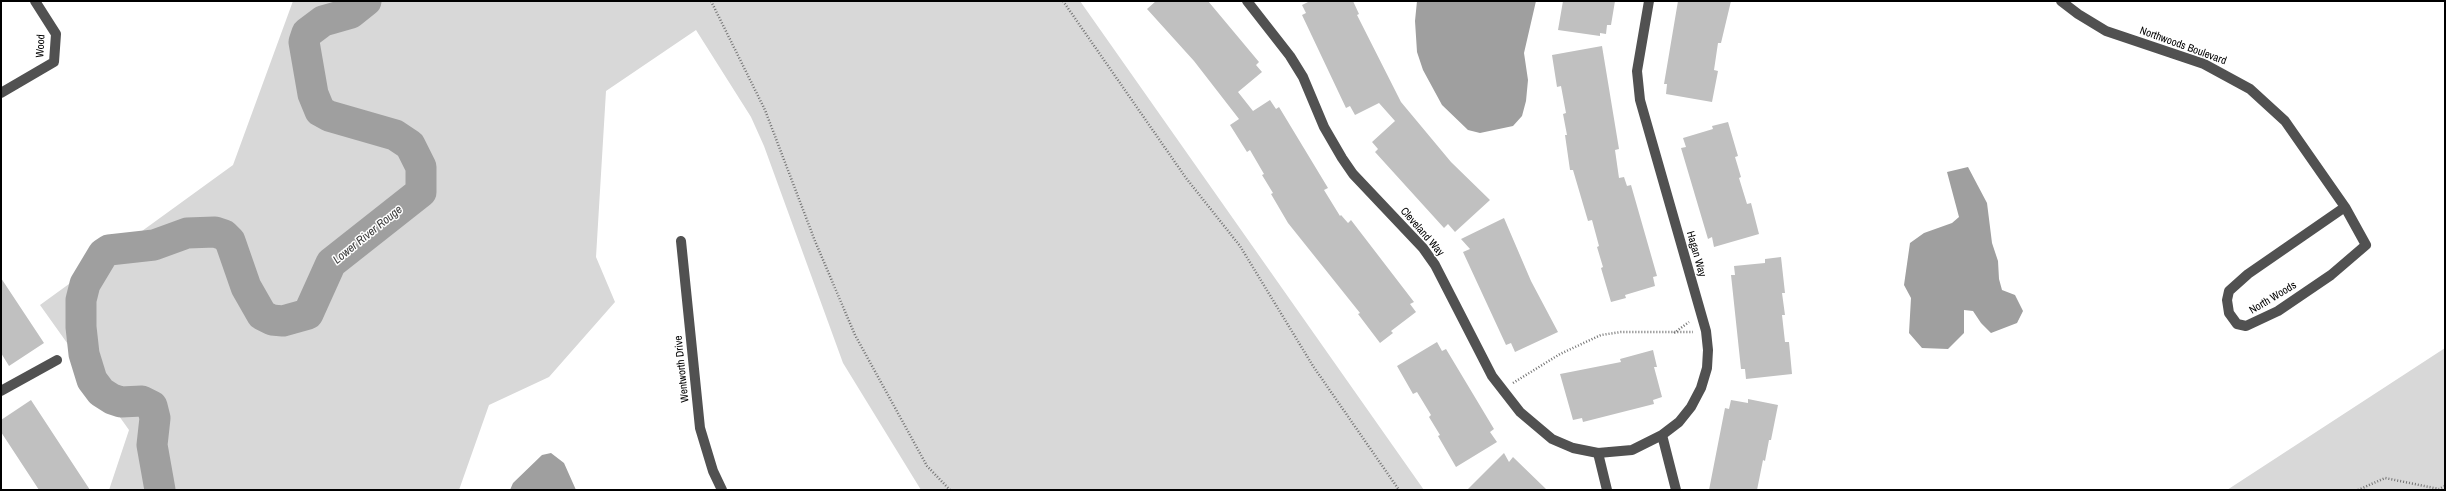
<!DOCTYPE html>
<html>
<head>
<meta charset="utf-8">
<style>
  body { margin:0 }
  #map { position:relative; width:2446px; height:491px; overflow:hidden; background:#fff; font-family:"Archivo Narrow",sans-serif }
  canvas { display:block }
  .frame { position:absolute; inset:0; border:2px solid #000; pointer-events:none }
</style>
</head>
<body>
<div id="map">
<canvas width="2446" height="491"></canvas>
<div class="frame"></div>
</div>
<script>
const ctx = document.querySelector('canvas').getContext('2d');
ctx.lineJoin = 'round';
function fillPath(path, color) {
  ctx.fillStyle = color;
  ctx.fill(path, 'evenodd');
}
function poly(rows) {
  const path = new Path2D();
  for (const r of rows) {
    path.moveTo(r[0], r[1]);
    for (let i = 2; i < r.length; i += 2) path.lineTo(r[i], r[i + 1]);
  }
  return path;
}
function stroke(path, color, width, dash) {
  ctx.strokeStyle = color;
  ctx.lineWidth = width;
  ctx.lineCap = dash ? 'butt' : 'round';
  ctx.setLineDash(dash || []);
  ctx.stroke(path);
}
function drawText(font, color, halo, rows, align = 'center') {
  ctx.font = font + ' "Archivo Narrow",sans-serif';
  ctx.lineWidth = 3;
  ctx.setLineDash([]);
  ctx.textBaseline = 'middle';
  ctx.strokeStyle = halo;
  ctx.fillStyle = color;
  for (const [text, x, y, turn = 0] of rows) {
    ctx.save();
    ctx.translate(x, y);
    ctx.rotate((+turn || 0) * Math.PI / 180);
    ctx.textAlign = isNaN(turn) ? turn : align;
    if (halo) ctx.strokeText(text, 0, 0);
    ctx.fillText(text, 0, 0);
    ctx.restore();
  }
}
const green = poly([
  [293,1,1080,1,1424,490,921,490,843,363,764,146,751,117,696,30,606,91,596,257,615,302,549,377,489,405,459,490,109,490,129,430,40,305,233,165],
  [2445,348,2445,490,2227,490]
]);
const water = poly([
  [1417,1,1536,1,1524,53,1528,80,1526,101,1522,116,1513,126,1480,133,1468,130,1442,105,1423,70,1417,52,1415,21],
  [1968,167,1987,203,1992,243,1998,261,1999,279,2002,290,2015,295,2023,311,2017,323,1991,333,1981,323,1973,311,1964,310,1964,333,1948,349,1922,348,1909,333,1911,298,1904,285,1910,243,1924,233,1952,223,1959,217,1947,172],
  [551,453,564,463,576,490,510,490,513,483,542,455]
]);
const river = poly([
  [160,490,152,445,155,418,152,406,142,401,121,402,112,399,101,392,92,380,84,354,81,327,81,300,85,284,103,254,109,250,154,245,187,233,215,232,224,235,230,241,246,287,262,315,272,320,283,321,308,314,331,263,421,192,421,167,410,145,395,135,329,116,320,111,313,94,304,42,307,33,323,21,351,13,366,1]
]);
const building = poly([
  [1156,1,1208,1,1259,62,1256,65,1262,72,1238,92,1253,111,1270,100,1276,109,1279,107,1328,188,1324,190,1340,216,1341,215,1348,223,1351,220,1414,302,1410,304,1416,312,1391,331,1393,333,1380,343,1358,314,1360,313,1288,223,1271,194,1273,193,1262,175,1264,174,1250,150,1247,152,1230,125,1239,119,1194,61,1147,9],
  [1310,1,1353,1,1359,14,1357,15,1401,102,1451,162,1490,200,1455,232,1448,224,1444,228,1375,152,1378,149,1372,142,1395,121,1379,103,1355,115,1350,106,1346,108,1302,15,1306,13,1302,5],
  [1563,1,1615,1,1611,25,1607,25,1606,34,1600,33,1600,36,1558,30],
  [1678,1,1731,1,1721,43,1718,43,1714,70,1718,71,1712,102,1666,94,1667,84,1664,84],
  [1602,46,1619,149,1615,150,1619,178,1624,177,1627,186,1631,185,1657,276,1653,277,1655,286,1625,295,1626,298,1611,302,1601,268,1603,267,1597,247,1599,246,1592,220,1588,221,1573,170,1570,170,1565,135,1567,135,1563,114,1566,113,1561,86,1557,87,1552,55],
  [1728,122,1738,156,1735,157,1741,177,1739,178,1747,204,1751,203,1759,234,1714,247,1712,237,1708,239,1681,148,1686,147,1683,138,1713,129,1712,126],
  [1504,218,1531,281,1558,332,1515,352,1511,343,1506,345,1463,252,1470,249,1461,239],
  [1781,257,1785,293,1782,293,1785,315,1782,315,1785,342,1789,342,1792,374,1746,379,1745,369,1741,369,1731,275,1735,275,1734,266,1765,263,1765,259],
  [1,278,44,343,9,366,1,353],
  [1437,342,1442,351,1446,349,1494,429,1490,432,1497,442,1456,467,1438,436,1440,435,1429,417,1431,415,1417,392,1413,394,1397,366],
  [1653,350,1657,367,1654,367,1662,397,1653,400,1654,404,1583,422,1582,418,1573,420,1560,374,1621,362,1620,359],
  [1748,399,1778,405,1771,440,1769,440,1765,461,1763,460,1757,490,1709,490,1725,408,1729,409,1731,400,1748,403],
  [31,400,90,490,39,490,1,432,1,420],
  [1504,453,1509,462,1513,457,1547,490,1467,490]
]);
const path = poly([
  [711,1,765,110,815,241,855,335,927,466,950,490],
  [1063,1,1186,178,1240,246,1313,366,1399,490],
  [1674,333,1689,322],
  [1513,383,1560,354,1601,335,1621,332,1693,332],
  [2358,490,2385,478,2439,489,2445,486]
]);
const minor = poly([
  [1247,1,1290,56,1303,77,1324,127,1342,158,1353,174,1423,248,1435,265,1492,376,1520,412,1552,439,1573,448,1598,453,1632,450,1662,435,1679,422,1691,407,1701,388,1707,368,1708,350,1706,331,1640,100,1637,71,1649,1],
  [2061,1,2078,14,2106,31,2204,64,2250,89,2285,121,2345,207,2366,245,2331,275,2278,311,2246,326,2237,324,2229,313,2227,300,2229,291,2248,274,2345,207],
  [1,93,54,62,56,34,35,1],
  [681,241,700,428,713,471,722,490],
  [1,391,57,360],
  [1662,435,1676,490],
  [1598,453,1607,490]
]);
const streetNames = [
  ["Wood",41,46,-87],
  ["Northwoods Boulevard",2183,46,20],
  ["Cleveland Way",1422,232,49],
  ["Hagan Way",1696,254,74],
  ["North Woods",2273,298,-31],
  ["Wentworth Drive",682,369,-96]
];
const waterNames = [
  ["Lower River Rouge",368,235,-39]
];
fillPath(green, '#d8d8d8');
fillPath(water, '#9f9f9f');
stroke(river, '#9f9f9f', 31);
fillPath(building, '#c0c0c0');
stroke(path, '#737373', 2.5, [1, 2]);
stroke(minor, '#515151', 10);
drawText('11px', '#000', '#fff', streetNames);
drawText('italic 12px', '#404040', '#fff', waterNames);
</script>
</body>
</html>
